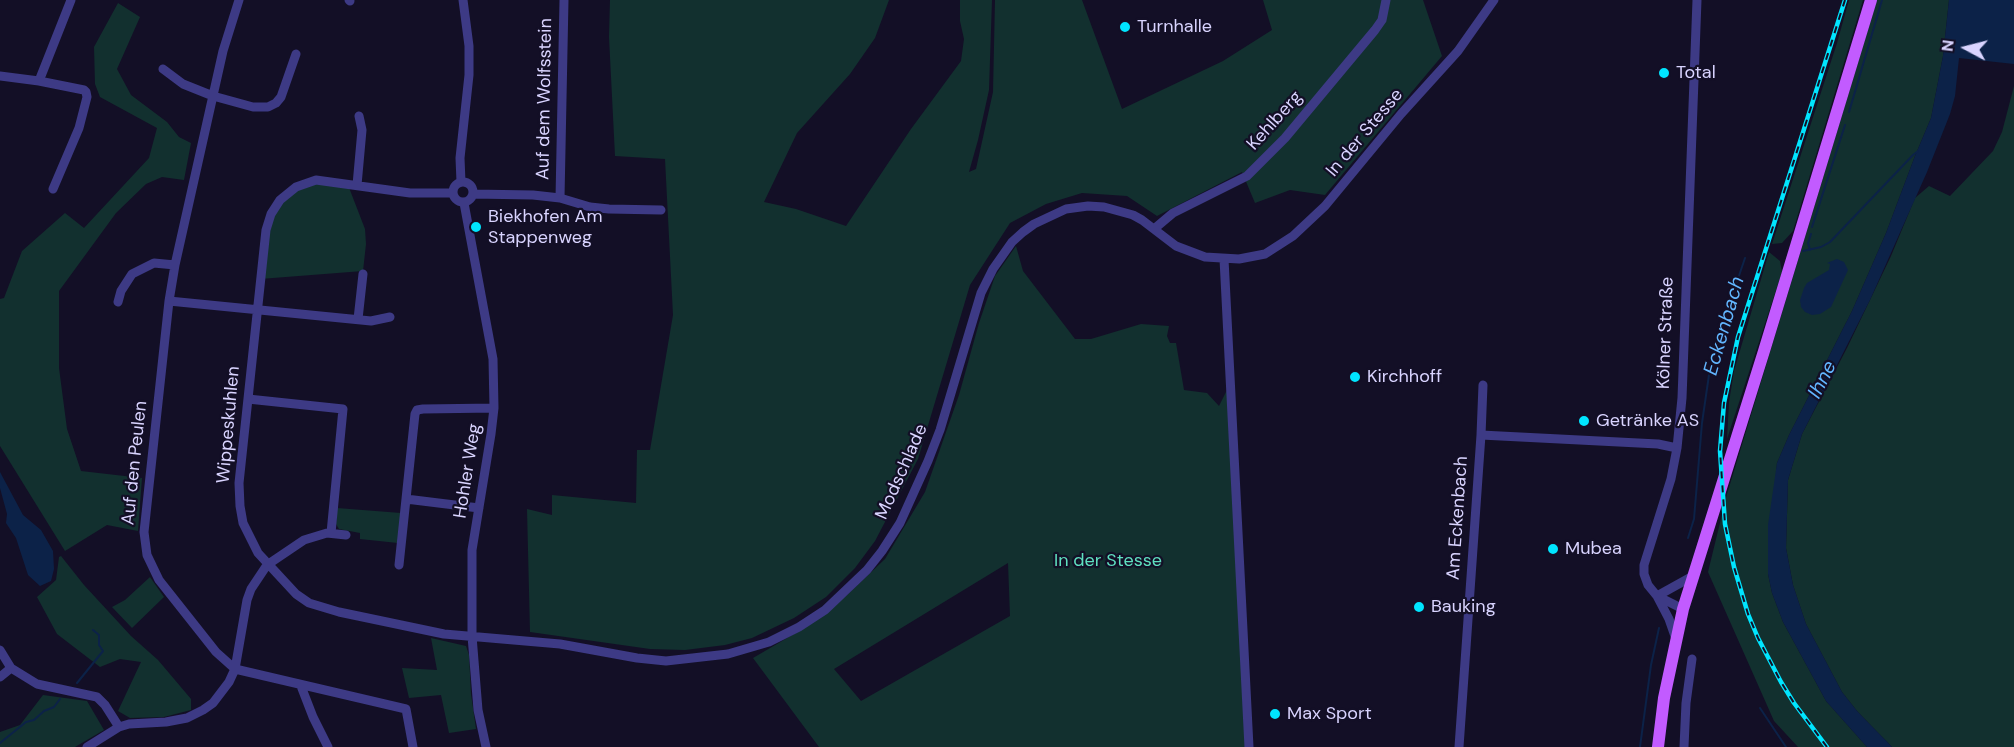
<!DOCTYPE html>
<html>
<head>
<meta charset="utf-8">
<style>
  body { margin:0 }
  #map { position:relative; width:2014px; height:747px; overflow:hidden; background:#130f26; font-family:"DM Sans",sans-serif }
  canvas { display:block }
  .north { position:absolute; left:1936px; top:18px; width:60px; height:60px; -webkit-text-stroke:4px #130f26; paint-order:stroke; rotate:277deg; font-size:16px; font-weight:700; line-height:24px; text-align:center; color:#d9d4ff }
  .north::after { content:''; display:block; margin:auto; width:21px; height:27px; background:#d9d4ff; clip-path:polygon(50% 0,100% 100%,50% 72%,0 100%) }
</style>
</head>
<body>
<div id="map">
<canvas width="2014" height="747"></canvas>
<div class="north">N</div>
</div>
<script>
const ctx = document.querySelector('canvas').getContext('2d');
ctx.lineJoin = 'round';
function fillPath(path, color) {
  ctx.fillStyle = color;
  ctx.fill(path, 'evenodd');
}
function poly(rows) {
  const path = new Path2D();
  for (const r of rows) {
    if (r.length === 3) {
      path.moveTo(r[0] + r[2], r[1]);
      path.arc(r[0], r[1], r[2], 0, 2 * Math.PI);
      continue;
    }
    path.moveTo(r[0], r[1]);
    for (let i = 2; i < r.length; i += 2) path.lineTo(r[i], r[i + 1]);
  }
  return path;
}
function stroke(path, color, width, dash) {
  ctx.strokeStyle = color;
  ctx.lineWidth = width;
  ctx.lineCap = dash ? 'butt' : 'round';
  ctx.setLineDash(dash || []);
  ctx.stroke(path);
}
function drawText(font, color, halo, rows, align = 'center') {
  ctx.font = font + ' "DM Sans",sans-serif';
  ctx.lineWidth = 4.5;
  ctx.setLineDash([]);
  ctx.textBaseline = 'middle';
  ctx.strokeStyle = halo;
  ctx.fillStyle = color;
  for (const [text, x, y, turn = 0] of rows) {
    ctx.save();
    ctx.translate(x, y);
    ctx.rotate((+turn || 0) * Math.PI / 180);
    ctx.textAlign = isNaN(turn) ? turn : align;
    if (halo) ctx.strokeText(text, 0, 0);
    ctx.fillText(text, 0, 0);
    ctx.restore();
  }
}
const green = poly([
  [610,0,889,0,875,38,850,74,797,133,764,202,796,209,846,226,911,129,961,61,964,39,960,21,960,0,992,0,989,90,978,140,969,172,976,169,993,92,995,0,1082,0,1122,109,1223,61,1272,30,1263,0,1423,0,1442,56,1325,195,1290,190,1255,203,1242,172,1157,216,1127,196,1082,193,1046,204,1010,223,970,285,918,459,875,541,855,568,826,597,794,618,752,638,725,645,685,650,650,649,530,632,527,509,552,515,552,495,636,503,637,450,650,450,673,315,665,159,615,156,609,37],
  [1849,0,1863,0,1793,231,1782,243,1772,244,1837,43],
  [1877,0,1949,0,1943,56,1931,118,1915,156,1886,233,1852,311,1789,435,1777,463,1768,574,1772,593,1783,622,1826,701,1867,747,1798,747,1774,721,1708,572,1727,494],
  [118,3,140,17,117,69,131,95,167,122,179,137,191,143,184,180,162,177,146,184,116,213,59,291,59,368,67,429,81,471,142,478,138,531,107,525,65,551,0,446,0,299,4,298,22,251,65,213,84,228,149,158,157,128,100,97,95,84,94,47],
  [2014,86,2014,747,1892,747,1857,711,1842,692,1806,624,1793,585,1786,548,1788,480,1802,434,1847,348,1891,256,1915,198,1929,186,1950,196,1993,151,2002,132],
  [316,180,348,185,365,229,366,244,363,271,260,279,266,230,280,200],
  [1016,246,1023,271,1075,339,1091,339,1141,324,1169,326,1167,336,1170,343,1176,343,1184,390,1207,393,1219,406,1228,388,1247,747,819,747,753,658,806,627,847,595,885,559,925,492,959,395,979,323,995,276],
  [1008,563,1010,616,861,701,834,669],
  [1769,252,1780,261,1782,272,1727,439,1729,402,1734,371],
  [337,508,401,513,398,543,360,539,360,533,339,529,336,524],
  [61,556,84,585,131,636,158,660,191,699,191,710,164,717,130,718,118,711,141,662,120,659,100,667,57,634,37,597,56,580,59,557],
  [150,577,164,597,132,628,112,607,125,600],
  [431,638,466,646,469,655,471,694,476,729,449,733,441,695,409,698,402,668,437,670],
  [43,695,87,701,104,730,75,747,0,747,0,732,20,725]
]);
const water = poly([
  [1949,0,2014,0,2014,64,1959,58,1955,96,1950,114,1927,172,1870,300,1802,434,1788,480,1786,548,1793,585,1806,624,1842,692,1857,711,1892,747,1867,747,1826,701,1783,622,1772,593,1768,574,1768,525,1777,463,1789,435,1852,311,1886,233,1915,156,1931,118,1943,56],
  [1837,259,1844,262,1848,270,1831,307,1820,314,1812,315,1805,312,1801,307,1800,300,1804,288,1807,283,1829,270,1830,264,1827,263],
  [0,472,23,515,41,530,53,551,54,569,51,581,40,586,28,575,16,538,6,523,7,514,0,488]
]);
const stream = poly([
  [1849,112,1882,0],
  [1812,227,1845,125],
  [1810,250,1808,243,1811,234],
  [1803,251,1821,247,1830,242,1913,155,1918,151],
  [1688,538,1694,519,1702,423,1710,368,1722,326,1745,258],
  [77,683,103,651,99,645,99,635,93,630],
  [1760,708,1786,747],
  [0,743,26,722,34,720,44,711,54,707,60,699],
  [1640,747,1651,665,1659,628]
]);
const minor = poly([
  [239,0,223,51,175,265,169,301,144,532,147,555,159,580,216,652,235,669,406,709,413,747],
  [349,0,350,1],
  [163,69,183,84,213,96,253,107,268,107,276,103,281,97,296,54],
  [0,76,39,81,84,90,86,92,87,97,79,128,53,189],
  [39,81,71,0],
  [463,192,10],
  [461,182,460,158,469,75,469,46,463,0],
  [357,185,362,130,359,116],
  [452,193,410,193,316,180,296,187,280,200,271,214,266,230,239,483,240,506,243,523,258,553,296,594,309,603,339,612,444,634,560,644,637,658,666,661,728,654,769,642,799,627,825,610,867,570,882,551,900,523,928,461,940,430,981,293,993,269,1012,242,1023,232,1034,224,1066,209,1088,206,1104,207,1133,215,1142,220,1176,246,1205,257,1239,259,1265,254,1293,236,1325,206,1401,114,1458,51,1494,0],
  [473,194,533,195,560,198,590,207,609,209,661,210],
  [560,198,564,0],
  [464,203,493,359,494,408,491,434,472,550,472,636,478,710,486,747],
  [1154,229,1173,213,1247,176,1285,138,1375,30,1382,20,1386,0],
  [1224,259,1249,747],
  [169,301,371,321,390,317],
  [118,302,121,291,132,274,154,263,175,265],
  [358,319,363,274],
  [1483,385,1481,435,1658,444,1677,448],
  [248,399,343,409,331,533],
  [406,499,479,508],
  [399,565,415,414,417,410,423,409,494,408],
  [1657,596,1669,619,1676,639],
  [1657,596,1693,576],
  [1683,609,1657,596,1648,585,1644,574,1644,565,1671,479,1677,448,1682,398,1697,0],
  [0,650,11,668,37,684,97,697,105,705,119,727],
  [0,677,11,668],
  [301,686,313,717,328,747],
  [87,747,119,727,129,724,166,722,187,718,203,710,213,703,229,682,235,669,247,600,251,589,267,565,304,540,327,533,346,535],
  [1459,747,1481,435],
  [1684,747,1686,703,1692,659]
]);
const major = poly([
  [1658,747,1664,698,1683,609,1764,351,1871,0]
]);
const rail = poly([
  [1827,747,1794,703,1781,682,1758,638,1748,614,1734,567,1725,524,1720,451,1724,403,1738,337,1845,0]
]);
const markers = [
  [1125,27,6,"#00e5ff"],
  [1664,73,6,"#00e5ff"],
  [476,227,6,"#00e5ff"],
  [1355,377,6,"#00e5ff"],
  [1584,421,6,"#00e5ff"],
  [1553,549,6,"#00e5ff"],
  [1419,607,6,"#00e5ff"],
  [1275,714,6,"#00e5ff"]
];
const poiNames = [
  ["Turnhalle",1137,27],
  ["Total",1676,73],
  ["Biekhofen Am",488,217],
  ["Stappenweg",488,238],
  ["Kirchhoff",1367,377],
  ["Getränke AS",1596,421],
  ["Mubea",1565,549],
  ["Bauking",1431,607],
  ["Max Sport",1287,714]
];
const streetNames = [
  ["Auf dem Wolfsstein",545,99,-89],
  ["Kehlberg",1275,121,-48],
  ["In der Stesse",1365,133,-50],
  ["Kölner Straße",1666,333,-88],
  ["Wippeskuhlen",229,425,-85],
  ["Auf den Peulen",135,463,-84],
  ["Hohler Weg",468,471,-81],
  ["Modschlade",902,472,-66],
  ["Am Eckenbach",1458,518,-86]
];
const parkNames = [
  ["In der Stesse",1108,561]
];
const waterNames = [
  ["Eckenbach",1725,326,-74],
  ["Ihne",1823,380,-63]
];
fillPath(green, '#12302f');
fillPath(water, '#0c2248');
stroke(stream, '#0c2248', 2);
stroke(minor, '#3d3a85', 9);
stroke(major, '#c25bff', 12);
stroke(rail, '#00e5ff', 4.5);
stroke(rail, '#130f26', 2, [7]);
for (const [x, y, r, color] of markers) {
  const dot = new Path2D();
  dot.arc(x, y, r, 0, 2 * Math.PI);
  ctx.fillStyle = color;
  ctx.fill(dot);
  stroke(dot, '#130f26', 2);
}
drawText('18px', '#d9d4ff', '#130f26', poiNames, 'left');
drawText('18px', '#d9d4ff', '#130f26', streetNames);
drawText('18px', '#5fe0c0', '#130f26', parkNames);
drawText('italic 20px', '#62b6ff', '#130f26', waterNames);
</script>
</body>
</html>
